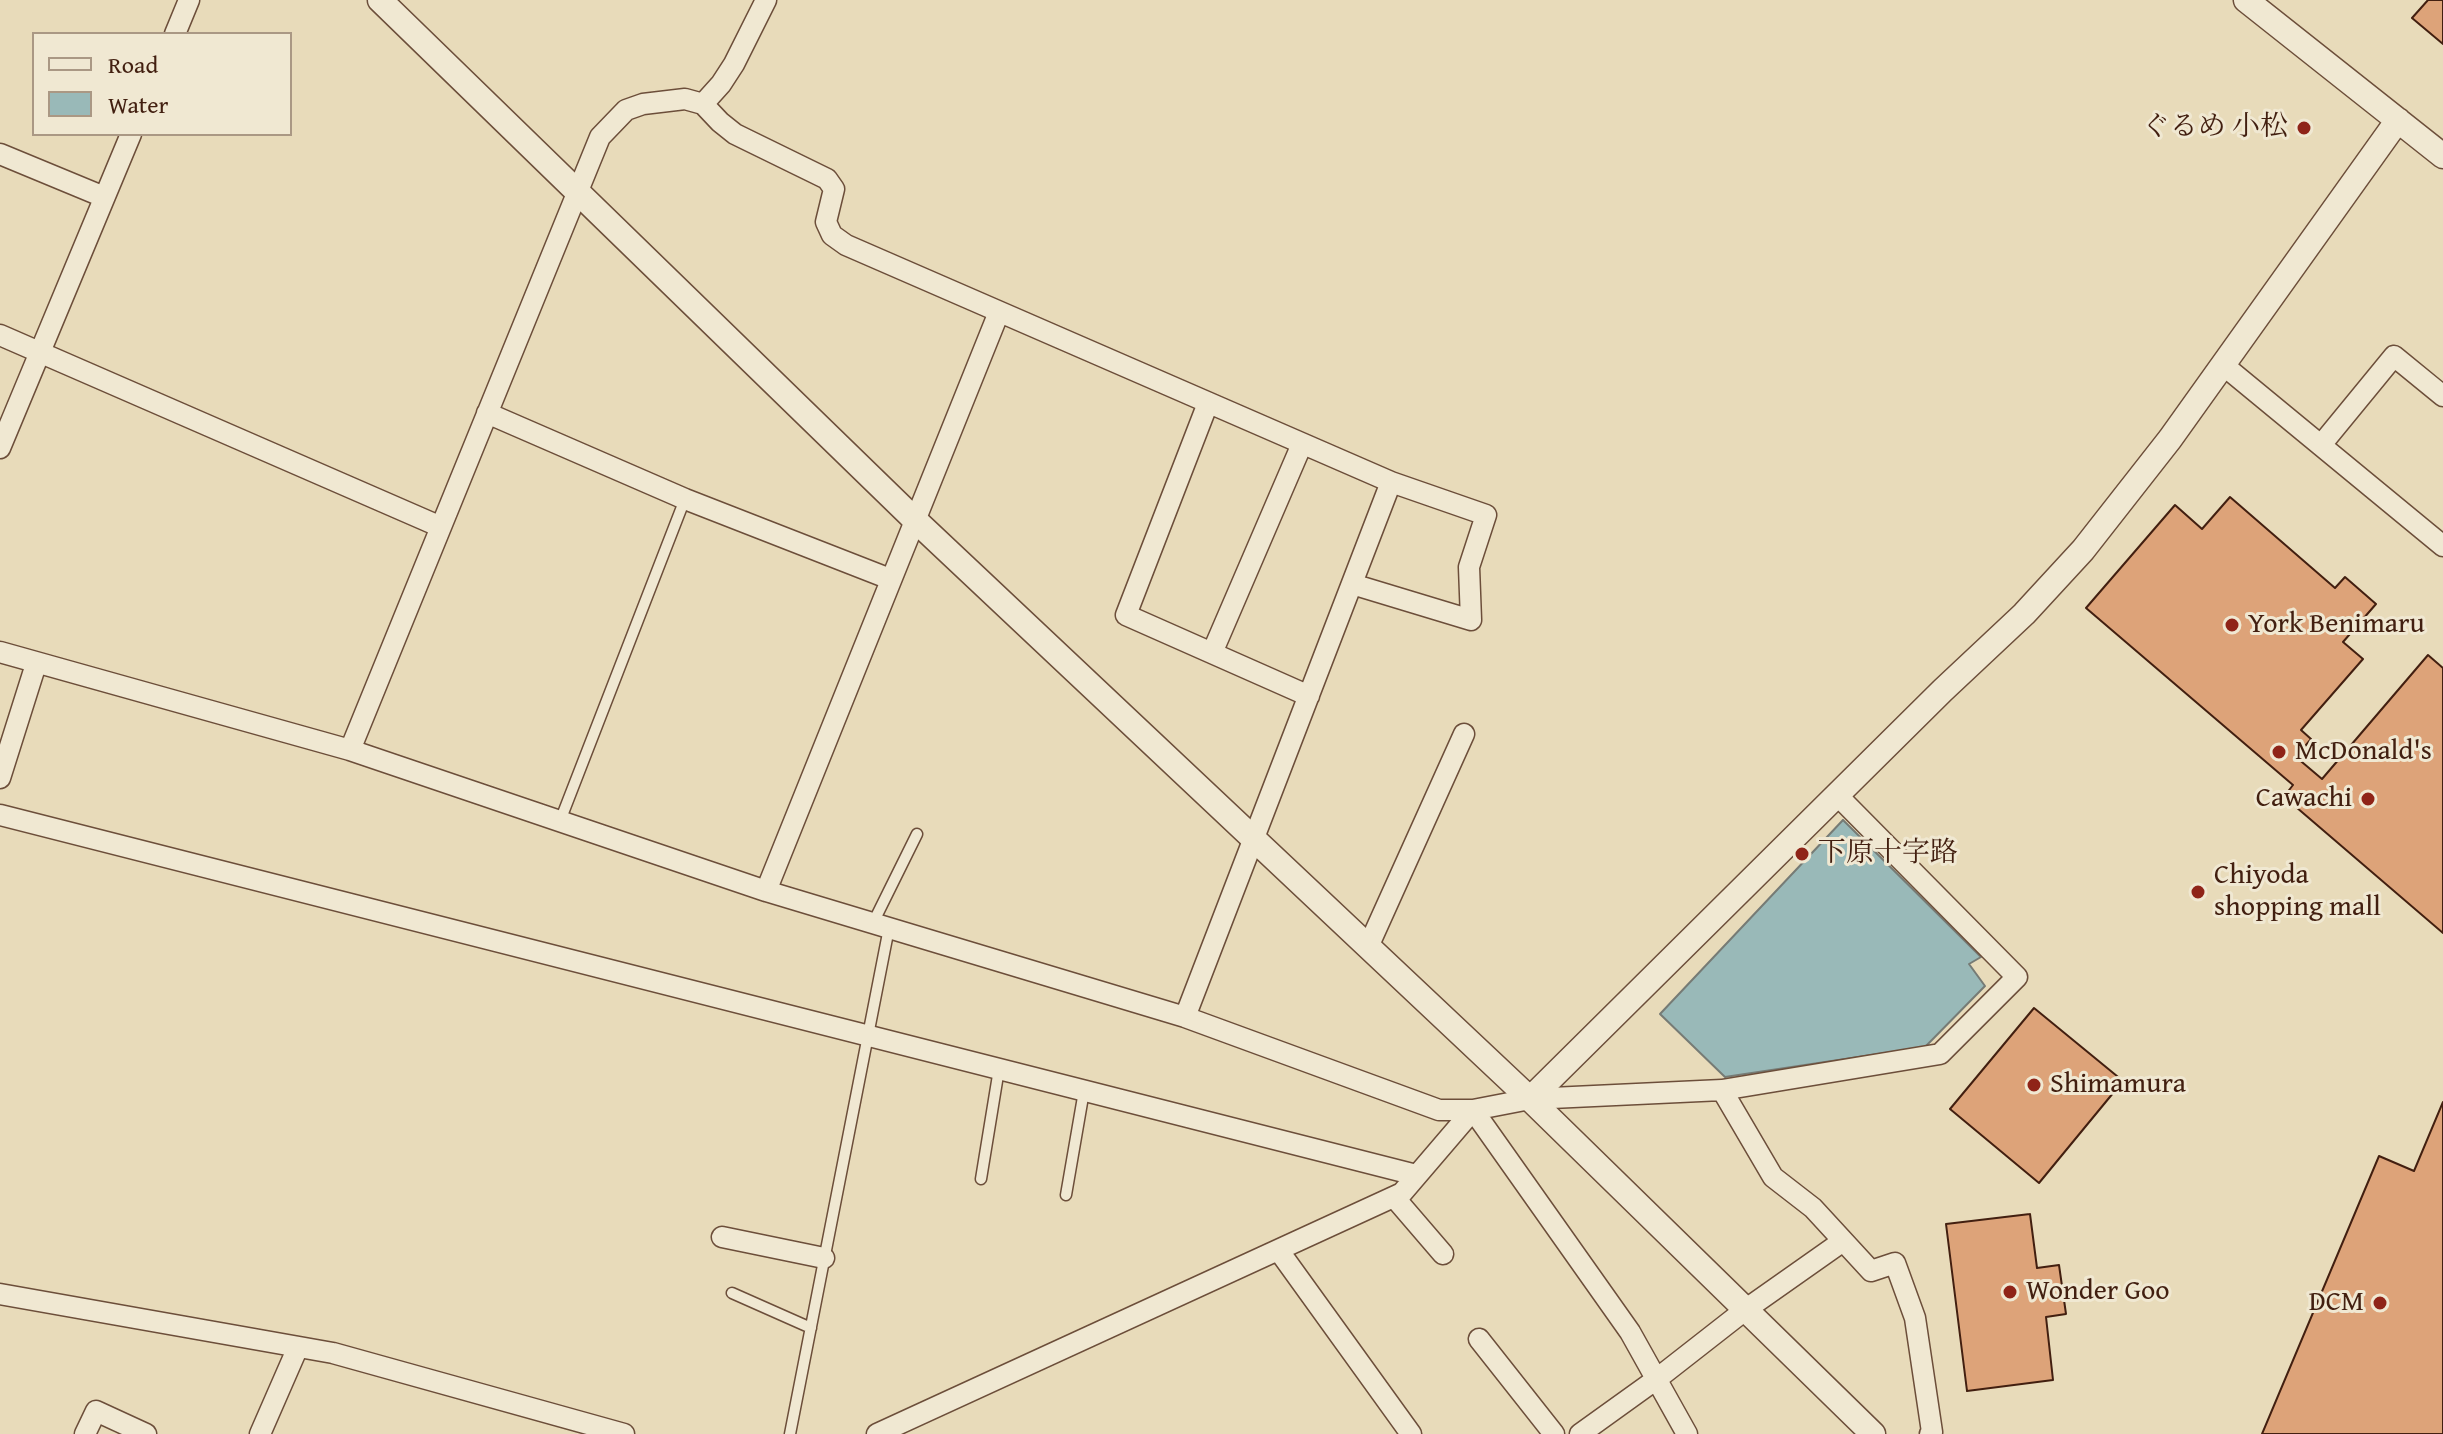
<!DOCTYPE html>
<html>
<head>
<meta charset="utf-8">
<style>
  body { margin:0 }
  #map { position:relative; width:2443px; height:1434px; overflow:hidden; background:#e8dbba; font-family:"Gentium Book Plus",serif }
  canvas { display:block }
  .legend { position:absolute; left:32px; top:32px; width:260px; height:104px; box-sizing:border-box; background:#f0e8d2; border:2px solid #aa9884; margin:0; padding:10px 14px; list-style:none; font-size:24px; color:#421f10 }
  .legend li { display:flex; align-items:center; gap:16px; height:40px }
  .legend b { width:40px; border:2px solid #aa9884 }
</style>
</head>
<body>
<div id="map">
<canvas width="2443" height="1434"></canvas>
<ul class="legend">
<li><b style="height:10px;background:#f0e8d2"></b>Road</li>
<li><b style="height:22px;background:#99b9b8"></b>Water</li>
</ul>
</div>
<script>
const ctx = document.querySelector('canvas').getContext('2d');
ctx.lineJoin = 'round';
function fillPath(path, color) {
  ctx.fillStyle = color;
  ctx.fill(path, 'evenodd');
}
function poly(rows) {
  const path = new Path2D();
  for (const r of rows) {
    path.moveTo(r[0], r[1]);
    for (let i = 2; i < r.length; i += 2) path.lineTo(r[i], r[i + 1]);
  }
  return path;
}
function stroke(path, color, width, dash) {
  ctx.strokeStyle = color;
  ctx.lineWidth = width;
  ctx.lineCap = dash ? 'butt' : 'round';
  ctx.setLineDash(dash || []);
  ctx.stroke(path);
}
function drawText(font, color, halo, rows, align = 'center') {
  ctx.font = font + ' "Gentium Book Plus","Noto Serif JP",serif';
  ctx.lineWidth = 6;
  ctx.setLineDash([]);
  ctx.textBaseline = 'middle';
  ctx.strokeStyle = halo;
  ctx.fillStyle = color;
  for (const [text, x, y, turn = 0] of rows) {
    ctx.save();
    ctx.translate(x, y);
    ctx.rotate((+turn || 0) * Math.PI / 180);
    ctx.textAlign = isNaN(turn) ? turn : align;
    if (halo) ctx.strokeText(text, 0, 0);
    ctx.fillText(text, 0, 0);
    ctx.restore();
  }
}
const water = poly([
  [1843,820,1981,957,1969,964,1985,986,1925,1047,1725,1077,1660,1014,1843,820]
]);
const building = poly([
  [2428,0,2443,0,2443,44,2412,18,2428,0],
  [2230,497,2335,588,2345,577,2376,604,2343,642,2363,659,2301,730,2311,739,2296,757,2322,779,2428,655,2443,668,2443,933,2296,807,2298,804,2286,794,2293,785,2086,608,2175,505,2202,529,2230,497],
  [2034,1008,2123,1081,2039,1183,1950,1109,2034,1008],
  [2443,1102,2443,1434,2262,1434,2379,1156,2414,1171,2443,1102],
  [2030,1214,2037,1268,2059,1265,2066,1314,2046,1317,2053,1380,1967,1391,1946,1224,2030,1214]
]);
const service = poly([
  [560,821,685,499],
  [873,923,917,834],
  [981,1179,999,1069],
  [1066,1195,1084,1091],
  [732,1293,811,1328],
  [790,1434,889,928]
]);
const minor = poly([
  [175,34,189,0],
  [703,104,721,84,734,64,766,0],
  [0,154,104,197],
  [0,335,441,527],
  [2222,364,2443,546],
  [1208,403,1126,615,1309,696],
  [487,413,685,499,890,579],
  [2321,445,2394,356,2443,396],
  [0,448,131,134],
  [1352,584,1471,620,1469,567,1486,515,1391,482],
  [0,652,350,750,766,891,1185,1017,1439,1110,1473,1110,1530,1099,1722,1090,1773,1177,1813,1208,1871,1271,1895,1263,1915,1318,1932,1432,1930,1434],
  [1212,653,1302,444],
  [350,750,600,137,626,110,643,104,685,99,703,104,720,122,735,134,827,179,834,189,826,222,832,235,846,245,1391,482,1185,1017],
  [0,778,36,664],
  [0,815,1416,1175],
  [766,891,999,312],
  [1368,947,1464,734],
  [1722,1090,1940,1054,2017,977,1837,795],
  [1473,1110,1630,1332,1687,1434],
  [1394,1197,1443,1254],
  [722,1237,824,1258],
  [1279,1251,1411,1434],
  [0,1294,333,1353,624,1434],
  [1479,1339,1554,1434],
  [85,1434,96,1411,146,1434],
  [260,1434,298,1347],
  [877,1434,1402,1193,1473,1110],
  [1580,1434,1658,1378,1745,1310,1843,1241]
]);
const tertiary = poly([
  [380,0,915,520,1530,1099,1873,1434],
  [2246,0,2443,156],
  [1530,1099,1943,690,2024,614,2083,550,2170,439,2398,120]
]);
const markers = [
  [2304,128,8,"#8f2418"],
  [2232,625,8,"#8f2418"],
  [2279,752,8,"#8f2418"],
  [2368,799,8,"#8f2418"],
  [1802,854,8,"#8f2418"],
  [2198,892,8,"#8f2418"],
  [2034,1085,8,"#8f2418"],
  [2010,1292,8,"#8f2418"],
  [2380,1303,8,"#8f2418"]
];
const poiNames = [
  ["ぐるめ 小松",2288,128,"right"],
  ["York Benimaru",2248,625],
  ["McDonald's",2295,752],
  ["Cawachi",2352,799,"right"],
  ["下原十字路",1818,854],
  ["Chiyoda",2214,876],
  ["shopping mall",2214,908],
  ["Shimamura",2050,1085],
  ["Wonder Goo",2026,1292],
  ["DCM",2364,1303,"right"]
];
fillPath(water, '#99b9b8');
stroke(water, '#767b75', 2);
fillPath(building, '#dda379');
stroke(building, '#421f10', 2);
stroke(service, '#6c4e3a', 13);
stroke(minor, '#6c4e3a', 23);
stroke(tertiary, '#6c4e3a', 27);
stroke(service, '#f0e8d2', 10);
stroke(minor, '#f0e8d2', 20);
stroke(tertiary, '#f0e8d2', 24);
for (const [x, y, r, color] of markers) {
  const dot = new Path2D();
  dot.arc(x, y, r, 0, 2 * Math.PI);
  ctx.fillStyle = color;
  ctx.fill(dot);
  stroke(dot, '#f0e8d2', 3);
}
drawText('28px', '#421f10', '#f0e8d2', poiNames, 'left');
</script>
</body>
</html>
